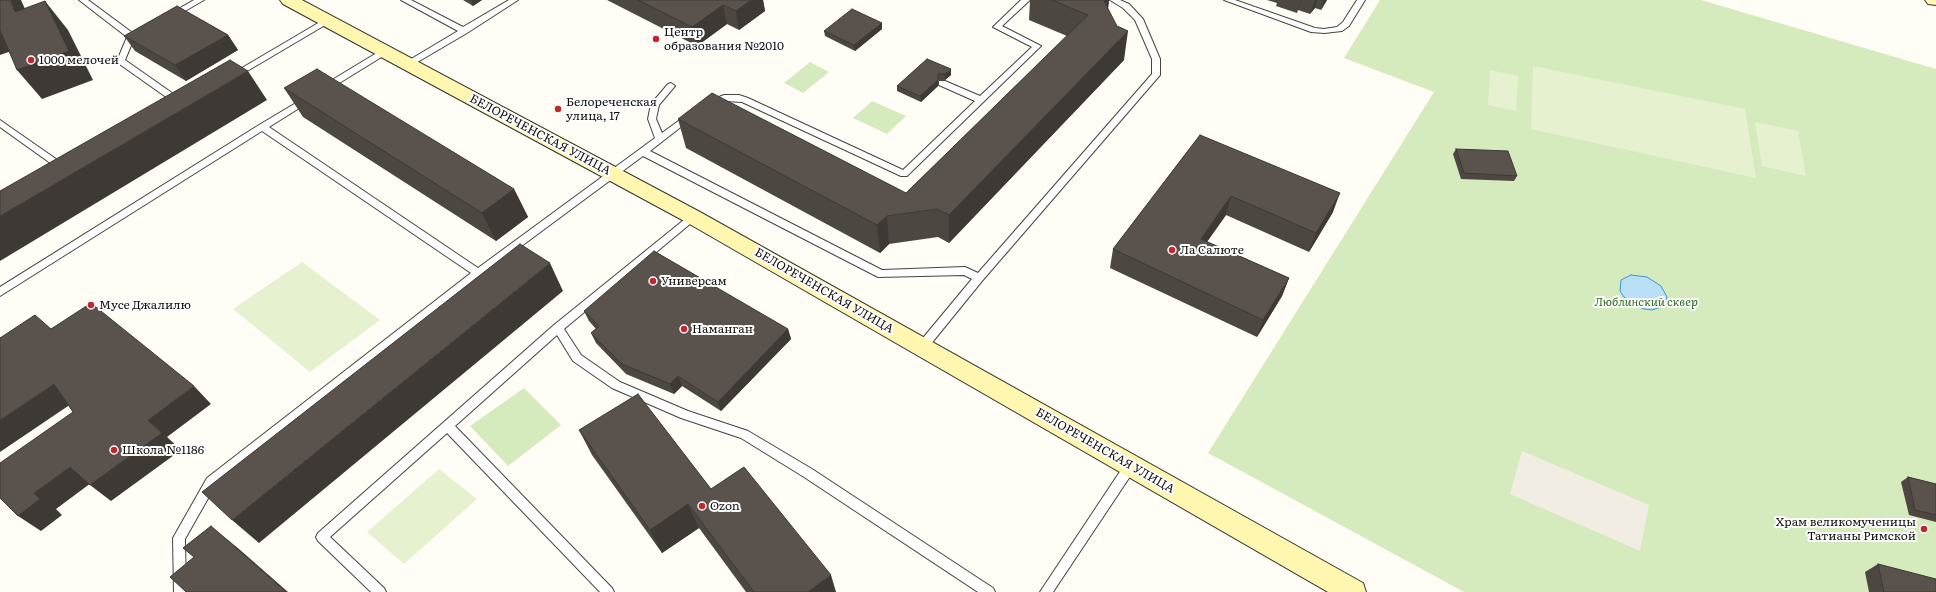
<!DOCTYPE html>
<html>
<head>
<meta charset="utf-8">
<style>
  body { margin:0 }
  canvas { display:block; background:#fffdf5 }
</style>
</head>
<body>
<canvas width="1936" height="592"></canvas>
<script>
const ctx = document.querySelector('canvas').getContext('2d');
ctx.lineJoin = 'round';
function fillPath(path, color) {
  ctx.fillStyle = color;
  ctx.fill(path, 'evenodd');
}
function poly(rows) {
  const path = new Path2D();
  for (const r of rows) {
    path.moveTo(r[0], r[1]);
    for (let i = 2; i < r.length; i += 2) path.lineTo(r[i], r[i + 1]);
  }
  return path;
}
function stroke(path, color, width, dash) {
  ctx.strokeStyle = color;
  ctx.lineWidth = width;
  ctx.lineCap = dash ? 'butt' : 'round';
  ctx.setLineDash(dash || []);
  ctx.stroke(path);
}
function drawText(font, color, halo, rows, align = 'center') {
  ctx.font = font + ' Literata,serif';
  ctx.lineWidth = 4;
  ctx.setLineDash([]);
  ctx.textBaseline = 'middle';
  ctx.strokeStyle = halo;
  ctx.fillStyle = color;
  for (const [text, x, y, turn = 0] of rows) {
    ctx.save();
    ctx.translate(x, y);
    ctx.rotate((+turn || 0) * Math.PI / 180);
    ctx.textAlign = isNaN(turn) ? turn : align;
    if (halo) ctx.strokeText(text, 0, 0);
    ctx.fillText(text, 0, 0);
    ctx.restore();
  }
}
const green = poly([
  [1380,0,1701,0,1936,69,1936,592,1464,592,1208,453,1434,92,1344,58],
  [810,62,829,72,803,93,784,83],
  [872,101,906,116,887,134,853,118],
  [524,388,561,425,508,466,470,426]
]);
const pitch = poly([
  [1533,66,1745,109,1756,178,1531,129],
  [1490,70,1518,76,1516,111,1488,105],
  [1755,122,1798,131,1806,176,1762,166],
  [302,262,380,320,310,372,233,309],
  [439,469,477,499,404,564,367,532]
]);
const plaza = poly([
  [1522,451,1649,505,1640,551,1510,494]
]);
const water = poly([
  [1631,275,1647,277,1661,286,1667,297,1664,306,1652,310,1644,309,1637,306,1624,297,1620,291,1621,280,1631,275]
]);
const lane = poly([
  [79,0,88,0,134,34,135,36,125,60,182,100,182,104,176,104,118,63,117,61,127,37,79,0],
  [194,0,204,0,173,18,167,18,166,16,194,0],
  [401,0,411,0,463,27,509,0,518,0,467,33,409,67,405,64,406,62,458,31,401,0],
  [1021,0,1030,0,1002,26,1041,46,907,176,901,176,742,102,725,101,712,106,708,103,709,101,724,95,739,95,748,98,903,170,975,101,939,85,939,81,945,81,980,96,1032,47,993,27,1021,0],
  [1110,0,1120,0,1129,4,1143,19,1160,59,1160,75,982,281,926,350,918,350,917,347,918,344,972,279,964,275,878,277,643,156,481,276,215,486,185,539,186,592,174,592,173,538,207,478,471,273,262,131,0,296,0,287,259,125,306,97,309,98,309,102,269,127,478,268,655,138,648,119,651,104,668,84,671,83,675,86,659,105,656,119,662,133,688,114,694,114,695,116,650,151,882,270,965,267,978,273,1152,74,1152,59,1135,20,1123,8,1110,0],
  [1224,0,1235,0,1315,28,1324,29,1337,27,1343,22,1357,0,1365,0,1349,26,1342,31,1324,33,1311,32,1224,0],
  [325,19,328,19,332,21,237,77,231,77,230,75,325,19],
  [385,48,389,51,388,53,328,90,322,90,322,86,385,48],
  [0,120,66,166,68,168,66,170,60,170,0,127,0,120],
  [693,214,698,217,696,219,564,329,581,355,620,382,688,411,748,431,812,469,993,588,995,592,978,592,804,477,741,438,681,418,612,388,573,361,557,335,455,426,612,588,614,592,600,592,447,433,330,537,384,588,386,592,371,592,318,541,316,537,318,533,554,325,690,215,693,214],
  [1131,460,1135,461,1137,465,1135,469,1053,592,1040,592,1127,461,1131,460]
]);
const secondary = poly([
  [280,0,302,0,700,212,1363,583,1366,592,1328,592,686,222,283,4,280,0],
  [1925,0,1936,0,1936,5,1928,4,1925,0]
]);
const wall = poly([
  [463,0,482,0,473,6],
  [607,0,763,0,765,11,739,30,727,24,697,46],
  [1030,0,1109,0,1108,9,1124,60,949,243,938,237,889,244,880,253,686,148,678,119,906,193,1067,36,1029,20],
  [1267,0,1327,0,1321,10,1315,8,1310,14,1298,10,1297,13,1276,6,1277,3],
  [882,23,882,29,855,51,825,36,824,31],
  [228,35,238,50,186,81,135,51,124,36],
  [927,59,951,75,945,80,938,80,938,86,921,102,897,91,897,86],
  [284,88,514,189,528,217,496,241,303,117],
  [1200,135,1333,212,1309,252,1226,215,1207,242,1289,278,1282,296,1257,337,1110,268,1113,249],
  [1456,149,1517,176,1514,181,1461,179,1453,154],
  [584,311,788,329,791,339,721,411,682,386,674,394,626,374,596,343,591,333,596,329,589,321],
  [579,430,711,489,836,592,746,592,699,528,662,553,592,455],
  [1908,477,1936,484,1936,522,1909,515,1901,482],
  [1878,564,1936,592,1869,592,1865,572]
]);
const shadedWall = poly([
  [10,0,21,0,39,40,15,12],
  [471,0,482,0,473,6],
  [751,0,763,0,765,11,739,30,736,11],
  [1105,0,1109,0,1106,25,1104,1],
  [1301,0,1302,0,1298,10,1297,13],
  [1315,0,1317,0,1315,8,1310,14],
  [1324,0,1327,0,1321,10],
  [45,1,68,30,93,80,42,99,17,70],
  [723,5,727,24,697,46,692,27],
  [882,23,882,29,855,51,854,45],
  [0,25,20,48,0,55],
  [1128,31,1124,60,949,243,949,215],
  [228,35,238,50,186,81,175,65],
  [951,69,951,75,945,80,945,74],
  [248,71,267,100,0,261,0,216],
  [938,80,938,86,921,102,920,96],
  [514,189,528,217,496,241,482,213],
  [1340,193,1333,212,1309,252,1316,233],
  [1231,196,1226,215,1196,257,1201,239],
  [887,216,889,244,880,253,877,225],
  [550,263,563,291,259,543,232,520],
  [1289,278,1282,296,1257,337,1263,320],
  [788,329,791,339,721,411,718,402],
  [678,376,682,386,674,394,670,384],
  [54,384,74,402,0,452,0,420],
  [194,386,211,404,167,437,181,450,111,501,90,485,148,420],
  [70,467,91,483,56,509,62,515,41,531,18,516,34,493],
  [688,504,699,528,662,553,650,530],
  [211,526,239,549,288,592,286,592],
  [831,575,836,592,808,592]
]);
const building = poly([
  [0,0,10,0,15,12,45,1,69,51,17,70,0,30,0,0],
  [638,0,751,0,736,11,723,5,692,27,638,0],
  [1052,0,1105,0,1104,1,1117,26,1128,31,949,215,937,209,887,216,877,225,678,119,712,93,906,193,1088,15,1052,0],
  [177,6,228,35,175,65,124,36,177,6],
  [852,9,882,23,854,45,824,31,852,9],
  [927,59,951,69,945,74,938,74,938,80,920,96,897,86,927,59],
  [230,60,248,71,0,216,0,191,230,60],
  [317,69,514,189,482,213,284,88,317,69],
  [1200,135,1340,193,1316,233,1231,196,1201,239,1289,278,1263,320,1113,249,1200,135],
  [1456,149,1508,151,1517,176,1464,173,1456,149],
  [520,244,550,263,232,520,202,492,520,244],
  [654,251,788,329,718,402,678,376,670,384,622,364,591,333,599,326,584,311,654,251],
  [91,303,194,386,148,420,162,433,90,485,70,467,34,493,40,499,18,516,0,498,0,463,73,412,54,384,0,420,0,338,35,315,51,329,91,303],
  [638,394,711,489,744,467,831,575,808,592,754,592,688,504,650,530,579,430,638,394],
  [1908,477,1936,484,1936,515,1915,510,1908,477],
  [211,526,286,592,186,592,170,577,194,557,183,548,211,526],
  [1878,564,1936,579,1936,592,1884,592,1878,564]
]);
const markers = [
  [656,39,4,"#c4262e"],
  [31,60,4,"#c4262e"],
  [558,109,4,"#c4262e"],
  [1172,250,4,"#c4262e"],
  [653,281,4,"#c4262e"],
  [91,305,4,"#c4262e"],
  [684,329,4,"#c4262e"],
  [114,450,4,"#c4262e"],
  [702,506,4,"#c4262e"],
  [1924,529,4,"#c4262e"]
];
const poiNames = [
  ["Центр",664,32],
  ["образования №2010",664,46],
  ["1000 мелочей",39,60],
  ["Белореченская",566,102],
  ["улица, 17",566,116],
  ["Ла Салюте",1180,250],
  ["Универсам",661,281],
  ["Мусе Джалилю",99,305],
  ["Наманган",692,329],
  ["Школа №1186",122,450],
  ["Ozon",710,506],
  ["Храм великомученицы",1916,522,"right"],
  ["Татианы Римской",1916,536,"right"]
];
const streetNames = [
  ["БЕЛОРЕЧЕНСКАЯ УЛИЦА",540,135,28],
  ["БЕЛОРЕЧЕНСКАЯ УЛИЦА",824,291,30],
  ["БЕЛОРЕЧЕНСКАЯ УЛИЦА",1105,451,30]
];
const parkNames = [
  ["Люблинский сквер",1646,302]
];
fillPath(green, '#d5ebbd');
fillPath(pitch, '#e6f2cf');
fillPath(plaza, '#f1ede2');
fillPath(water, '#b9e0f7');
stroke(water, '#3f96cf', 1);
stroke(lane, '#444', 2);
stroke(secondary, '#333', 2);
fillPath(lane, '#fff');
fillPath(secondary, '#fff6b0');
fillPath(wall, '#4d4742');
fillPath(shadedWall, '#3f3936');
fillPath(building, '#5a524d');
stroke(building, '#3f3936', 1);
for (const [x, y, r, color] of markers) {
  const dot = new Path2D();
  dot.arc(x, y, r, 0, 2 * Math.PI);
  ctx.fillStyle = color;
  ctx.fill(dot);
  stroke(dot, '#fff', 1.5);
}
drawText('12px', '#111', '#fff', poiNames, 'left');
drawText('12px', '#111', '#fff', streetNames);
drawText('italic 12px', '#2f6b1f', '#fff', parkNames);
</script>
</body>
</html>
